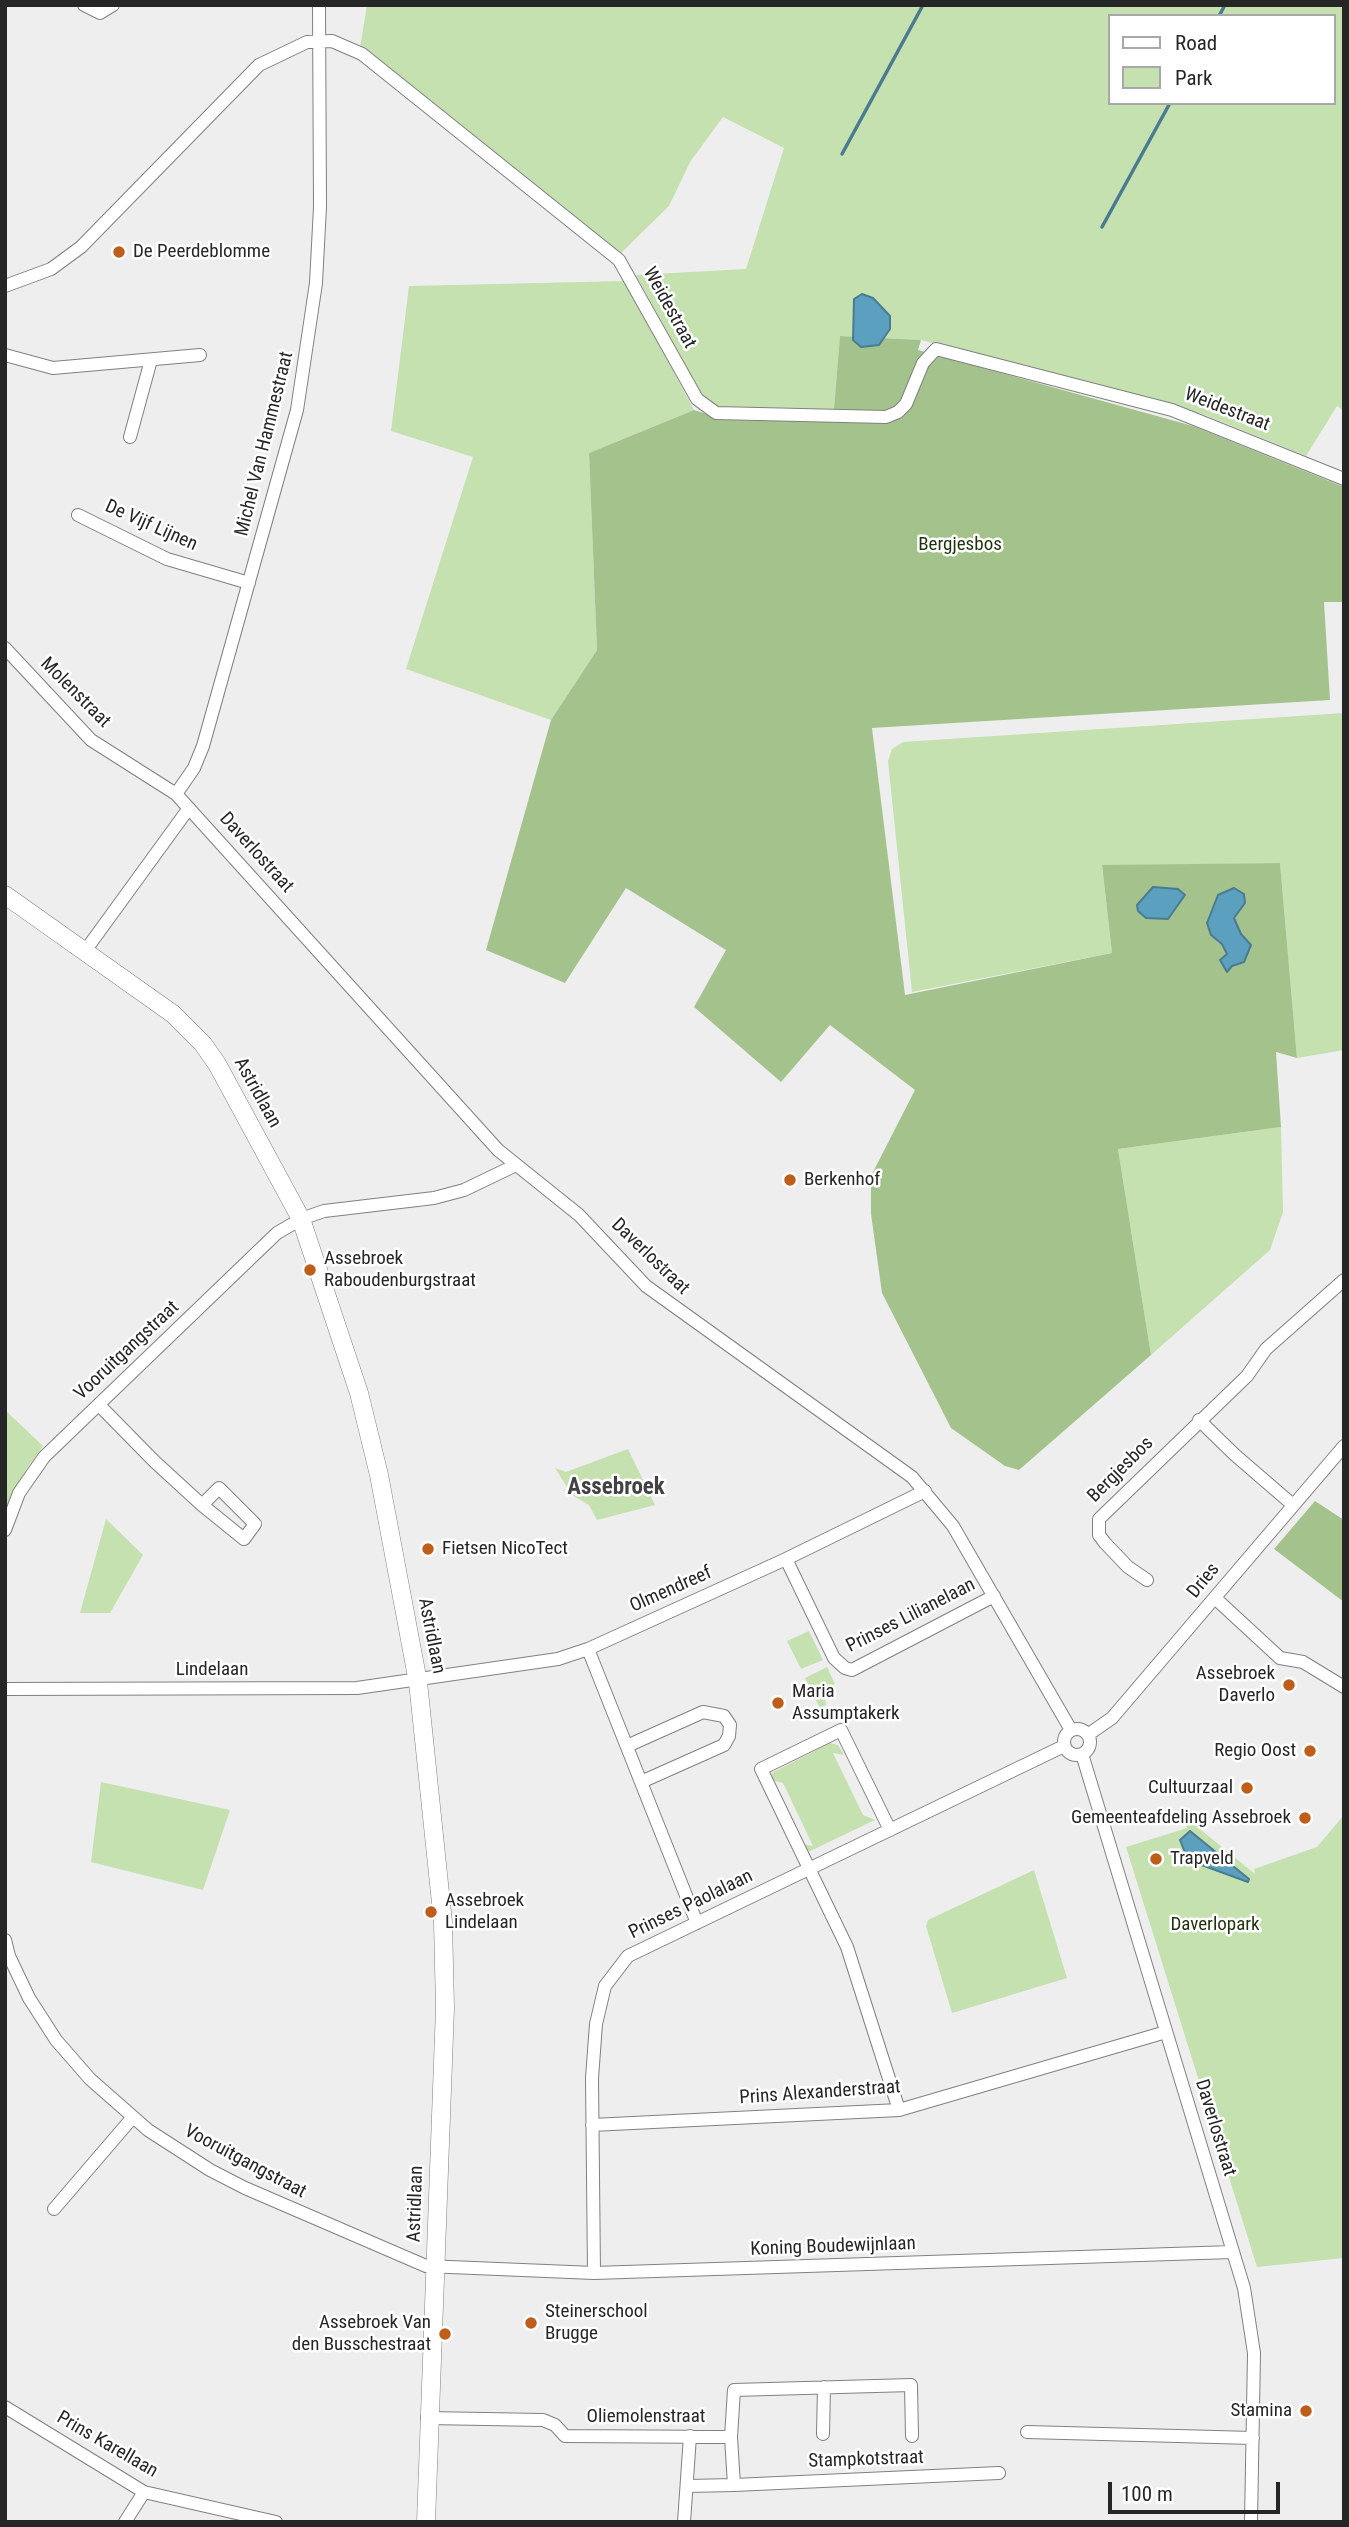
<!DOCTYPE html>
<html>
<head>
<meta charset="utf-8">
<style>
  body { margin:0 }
  #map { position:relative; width:1349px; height:2527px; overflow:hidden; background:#eeeeef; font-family:"Roboto Condensed",sans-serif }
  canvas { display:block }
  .frame { position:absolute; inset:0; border:7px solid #262626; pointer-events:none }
  .legend { position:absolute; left:1108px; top:14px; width:228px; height:91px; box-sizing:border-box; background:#fff; border:2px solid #a8a8a8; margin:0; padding:9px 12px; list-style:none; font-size:21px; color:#262626 }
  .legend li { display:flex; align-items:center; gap:14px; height:35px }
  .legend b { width:35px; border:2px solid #a8a8a8 }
  .scale { position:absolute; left:1108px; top:2482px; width:172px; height:32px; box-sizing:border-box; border:4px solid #262626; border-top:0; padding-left:9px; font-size:21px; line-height:24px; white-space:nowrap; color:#262626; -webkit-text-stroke:5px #fff; paint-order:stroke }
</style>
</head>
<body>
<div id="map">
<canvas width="1349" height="2527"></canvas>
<div class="frame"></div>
<ul class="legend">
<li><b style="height:9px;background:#fff"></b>Road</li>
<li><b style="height:19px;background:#c4e1af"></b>Park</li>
</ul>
<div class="scale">100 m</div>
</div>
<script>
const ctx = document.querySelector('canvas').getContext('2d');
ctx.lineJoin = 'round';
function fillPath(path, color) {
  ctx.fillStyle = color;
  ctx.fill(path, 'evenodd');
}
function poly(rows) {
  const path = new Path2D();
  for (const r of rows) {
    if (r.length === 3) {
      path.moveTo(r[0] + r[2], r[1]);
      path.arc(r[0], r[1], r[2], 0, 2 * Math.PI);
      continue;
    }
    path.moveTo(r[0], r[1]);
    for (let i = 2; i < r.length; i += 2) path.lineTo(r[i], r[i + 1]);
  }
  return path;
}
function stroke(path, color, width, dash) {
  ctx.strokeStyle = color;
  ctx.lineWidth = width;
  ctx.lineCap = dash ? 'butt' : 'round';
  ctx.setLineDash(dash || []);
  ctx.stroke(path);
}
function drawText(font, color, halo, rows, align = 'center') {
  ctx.font = font + ' "Roboto Condensed",sans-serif';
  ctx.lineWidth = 5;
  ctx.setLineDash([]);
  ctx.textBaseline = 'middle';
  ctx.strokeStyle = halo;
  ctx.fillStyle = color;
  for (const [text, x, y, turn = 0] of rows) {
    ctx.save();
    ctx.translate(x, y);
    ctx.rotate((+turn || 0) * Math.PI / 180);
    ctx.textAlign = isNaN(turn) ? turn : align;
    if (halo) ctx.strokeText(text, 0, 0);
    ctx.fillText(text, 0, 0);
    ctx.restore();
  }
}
const green = poly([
  [367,5,1344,5,1344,411,1337,406,1306,456,1205,415,921,340,840,336,834,412,721,409,701,393,636,275,746,269,784,148,723,117,690,162,669,206,620,254,360,48],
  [1109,16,1333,16,1333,103,1109,103],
  [625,281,694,410,589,453,597,650,551,720,406,669,473,457,391,431,409,286],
  [1344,713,1344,1050,1297,1058,1280,863,1102,866,1112,953,912,992,888,761,892,749,903,742],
  [1281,1127,1283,1212,1270,1250,1151,1355,1118,1149],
  [5,1410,43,1446,25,1471,5,1511],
  [628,1449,655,1505,597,1520,589,1505,572,1495,555,1468,566,1472],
  [106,1519,143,1555,110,1613,80,1613],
  [809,1631,823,1660,801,1669,787,1641],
  [827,1667,835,1684,824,1690,826,1705,820,1708,805,1678],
  [830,1743,838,1745,844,1755,833,1753,863,1815,875,1820,808,1852,803,1844,813,1846,783,1783,772,1780,772,1773],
  [101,1782,230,1810,203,1890,91,1862],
  [1344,1815,1344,2258,1257,2267,1126,1847,1187,1828,1185,1821,1195,1825,1255,1874,1254,1869,1317,1847],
  [1034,1870,1067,1978,952,2013,926,1926,928,1920]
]);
const forest = poly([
  [840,336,921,340,918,350,1193,426,1344,487,1344,602,1324,602,1330,700,872,728,905,995,1112,953,1102,865,1280,863,1297,1058,1276,1052,1281,1127,1118,1149,1151,1355,1019,1470,1005,1466,951,1428,882,1293,871,1214,871,1176,915,1090,830,1025,781,1082,694,1007,726,950,626,888,565,983,486,950,551,720,597,650,589,453,694,410,726,420,833,421],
  [1315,1501,1344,1520,1344,1602,1274,1549]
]);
const water = poly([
  [862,294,873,298,890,316,890,329,879,345,861,347,853,340,854,299,862,294],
  [1153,887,1178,889,1185,895,1168,919,1146,918,1138,911,1137,905,1153,887],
  [1234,888,1244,894,1245,903,1234,918,1241,934,1251,945,1244,962,1232,966,1227,972,1220,960,1227,954,1222,944,1211,935,1207,923,1218,895,1234,888],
  [1190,1831,1249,1879,1248,1882,1188,1860,1180,1840,1190,1831]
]);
const stream = poly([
  [1219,16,1225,5],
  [842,154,923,5],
  [1102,227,1170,103]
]);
const street = poly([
  [84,5,100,13,113,5],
  [5,286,51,269,81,247,259,65,307,42,332,41,362,54,619,260,697,399,716,413,886,417,898,412,906,404,923,363,936,349,1172,410,1344,479],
  [5,355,53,368,200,355],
  [130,437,151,360],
  [78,515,167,559,249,583],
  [5,648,91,740,176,794,498,1150,579,1215,646,1286,912,1477,953,1526,1071,1730],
  [176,794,194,768,203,746,297,410,316,283,320,207,319,5],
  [85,951,189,808],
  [99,1405,154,1461,202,1505,244,1539,255,1524,219,1488,202,1505],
  [1199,1420,1235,1455,1293,1505],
  [5,1530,19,1493,44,1457,277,1233,301,1219,324,1211,434,1198,464,1190,516,1165],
  [786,1559,834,1658,845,1668,852,1670,994,1596],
  [1147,1580,1128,1567,1105,1543,1099,1535,1099,1519,1247,1376,1266,1349,1344,1280],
  [1215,1598,1280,1658,1303,1662,1344,1687],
  [588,1649,697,1923],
  [5,1689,357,1688,558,1659,588,1649,786,1559,925,1491],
  [1077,1742,13],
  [1089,1734,1112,1718,1344,1446],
  [627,1746,703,1712,724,1716,730,1725,729,1736,724,1745,641,1782],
  [1082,1754,1244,2288,1254,2353,1251,2522],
  [890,1830,841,1730,761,1769,847,1947,899,2110],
  [5,1940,9,1956,29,1998,56,2040,90,2079,148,2130,210,2170,245,2188,426,2266,594,2273,1232,2252],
  [592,2125,899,2110,1166,2032],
  [54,2209,133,2117],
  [594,2273,592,2078,596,2024,605,1986,628,1956,1064,1746],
  [5,2407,144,2492,276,2522],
  [427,2418,543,2420,555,2425,565,2436,731,2437,734,2390,911,2385,912,2436],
  [1027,2432,1253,2438],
  [823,2434,824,2387],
  [734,2485,999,2473],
  [687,2486,734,2485,731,2437],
  [125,2522,144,2492],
  [684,2522,690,2436]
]);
const secondary = poly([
  [5,895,173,1014,203,1044,217,1064,301,1219,359,1393,379,1475,418,1682,443,1922,445,2008,426,2522]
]);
const markers = [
  [119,252,7,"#be5e1a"],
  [790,1180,7,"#be5e1a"],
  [310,1270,7,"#be5e1a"],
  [428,1549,7,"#be5e1a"],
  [1289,1685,7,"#be5e1a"],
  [778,1703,7,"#be5e1a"],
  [1310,1751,7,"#be5e1a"],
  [1247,1788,7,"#be5e1a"],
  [1305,1818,7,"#be5e1a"],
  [1156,1859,7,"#be5e1a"],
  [431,1912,7,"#be5e1a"],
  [531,2323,7,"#be5e1a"],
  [445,2334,7,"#be5e1a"],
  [1306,2411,7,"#be5e1a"]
];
const poiNames = [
  ["De Peerdeblomme",133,252],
  ["Berkenhof",804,1180],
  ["Assebroek",324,1259],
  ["Raboudenburgstraat",324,1281],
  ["Fietsen NicoTect",442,1549],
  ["Assebroek",1275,1674,"right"],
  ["Daverlo",1275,1696,"right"],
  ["Maria",792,1692],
  ["Assumptakerk",792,1714],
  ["Regio Oost",1296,1751,"right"],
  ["Cultuurzaal",1233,1788,"right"],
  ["Gemeenteafdeling Assebroek",1291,1818,"right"],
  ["Trapveld",1170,1859],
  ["Assebroek",445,1901],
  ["Lindelaan",445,1923],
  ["Steinerschool",545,2312],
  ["Brugge",545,2334],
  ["Assebroek Van",431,2323,"right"],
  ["den Busschestraat",431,2345,"right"],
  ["Stamina",1292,2411,"right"]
];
const streetNames = [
  ["Weidestraat",669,308,61],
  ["Weidestraat",1227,410,21],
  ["Michel Van Hammestraat",265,444,-76],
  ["De Vijf Lijnen",151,526,24],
  ["Molenstraat",75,693,45],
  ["Daverlostraat",256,853,48],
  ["Astridlaan",257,1093,61],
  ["Daverlostraat",650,1257,44],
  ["Vooruitgangstraat",127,1351,-43],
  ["Bergjesbos",1121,1470,-45],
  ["Dries",1204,1581,-51],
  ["Olmendreef",671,1590,-24],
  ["Prinses Lilianelaan",911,1616,-27],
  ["Astridlaan",431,1636,79],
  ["Lindelaan",212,1670],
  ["Prinses Paolalaan",691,1905,-26],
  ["Prins Alexanderstraat",820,2093,-4],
  ["Daverlostraat",1215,2128,73],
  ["Vooruitgangstraat",245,2162,28],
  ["Astridlaan",416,2204,-88],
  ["Koning Boudewijnlaan",833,2247,-2],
  ["Oliemolenstraat",646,2417],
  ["Prins Karellaan",107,2445,30],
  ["Stampkotstraat",866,2460,-2]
];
const parkNames = [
  ["Bergjesbos",960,545],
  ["Daverlopark",1215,1925]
];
const quarterNames = [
  ["Assebroek",616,1488]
];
fillPath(green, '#c4e1af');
fillPath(forest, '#a4c38c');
fillPath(water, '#5ba0be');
stroke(water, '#4b7b90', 2);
stroke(stream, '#4b7b90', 3.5);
stroke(street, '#808081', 14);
stroke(secondary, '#808081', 19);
stroke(street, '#fff', 12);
stroke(secondary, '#fff', 18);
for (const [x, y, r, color] of markers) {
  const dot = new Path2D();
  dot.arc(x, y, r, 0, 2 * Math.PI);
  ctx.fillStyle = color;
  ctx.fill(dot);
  stroke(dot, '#fff', 2.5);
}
drawText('19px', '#262626', '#fff', poiNames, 'left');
drawText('19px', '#262626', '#fff', streetNames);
drawText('19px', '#1f330b', '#fff', parkNames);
drawText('bold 23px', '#424243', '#fff', quarterNames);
</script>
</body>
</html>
